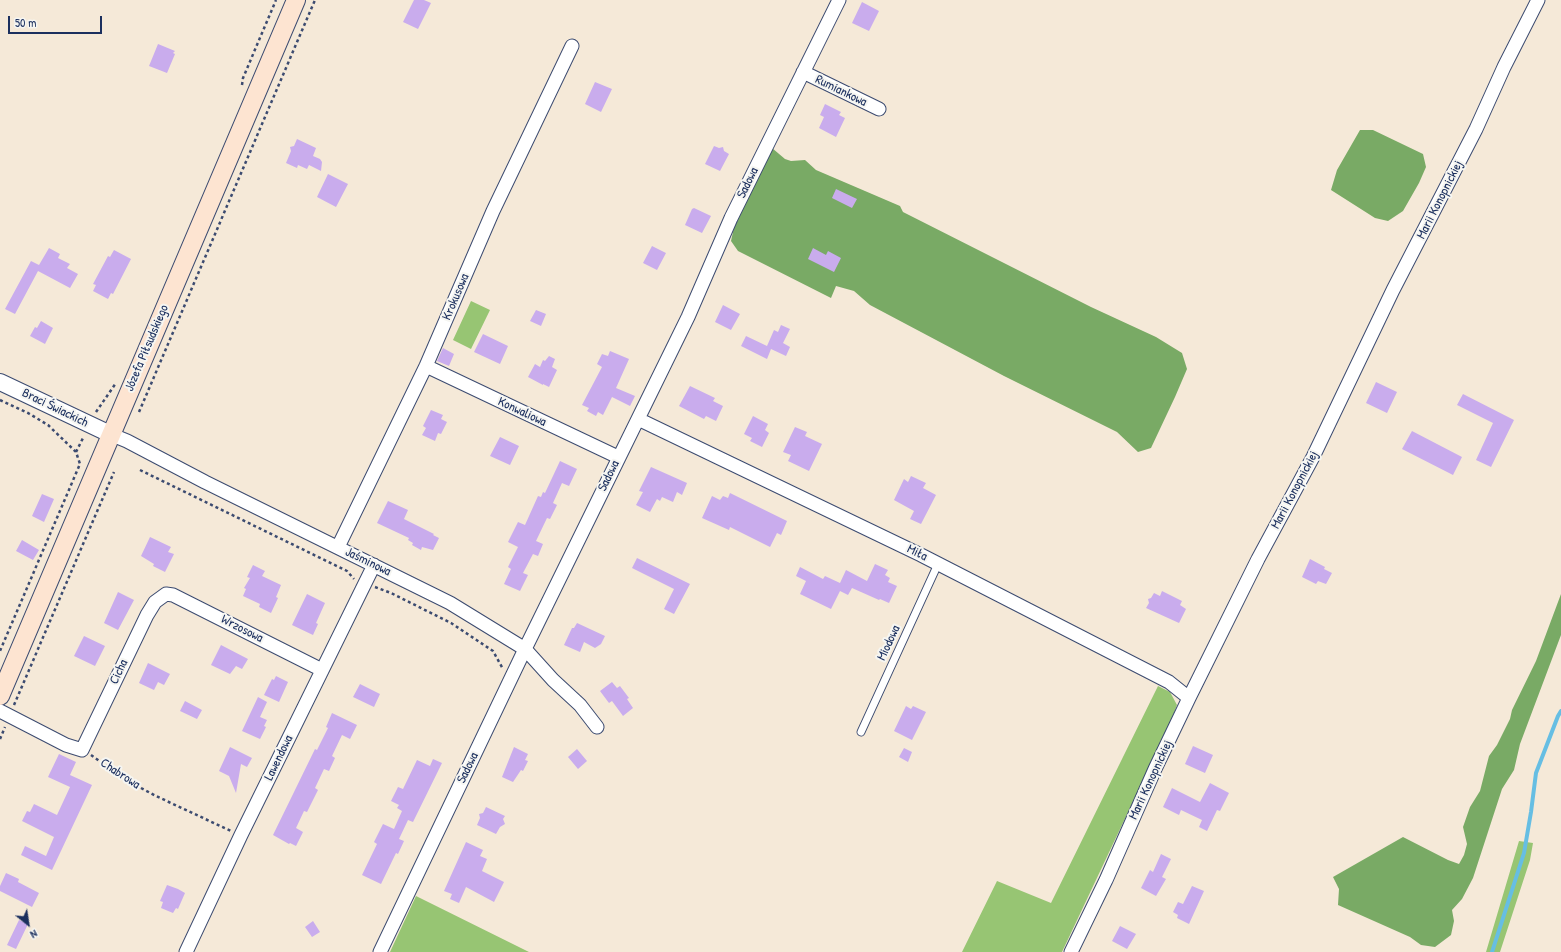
<!DOCTYPE html>
<html>
<head>
<meta charset="utf-8">
<style>
  body { margin:0 }
  #map { position:relative; width:1561px; height:952px; overflow:hidden; background:#f5e9d8; font-family:"Patrick Hand",sans-serif }
  canvas { display:block }
  .north { position:absolute; left:8px; top:904px; width:40px; height:40px; -webkit-text-stroke:3px #f6f6f2; paint-order:stroke; rotate:150deg; font-size:11px; font-weight:700; line-height:16px; text-align:center; color:#1b2f5e }
  .north::after { content:''; display:block; margin:auto; width:14px; height:18px; background:#1b2f5e; clip-path:polygon(50% 0,100% 100%,50% 72%,0 100%) }
  .scale { position:absolute; left:8px; top:16px; width:94px; height:18px; box-sizing:border-box; border:2px solid #1b2f5e; border-top:0; padding-left:5px; font-size:12px; line-height:14px; white-space:nowrap; color:#1b2f5e; -webkit-text-stroke:3px #f6f6f2; paint-order:stroke }
</style>
</head>
<body>
<div id="map">
<canvas width="1561" height="952"></canvas>
<div class="north">N</div>
<div class="scale">50 m</div>
</div>
<script>
const ctx = document.querySelector('canvas').getContext('2d');
ctx.lineJoin = 'round';
function fillPath(path, color) {
  ctx.fillStyle = color;
  ctx.fill(path, 'evenodd');
}
function poly(rows) {
  const path = new Path2D();
  for (const r of rows) {
    path.moveTo(r[0], r[1]);
    for (let i = 2; i < r.length; i += 2) path.lineTo(r[i], r[i + 1]);
  }
  return path;
}
function stroke(path, color, width, dash) {
  ctx.strokeStyle = color;
  ctx.lineWidth = width;
  ctx.lineCap = dash ? 'butt' : 'round';
  ctx.setLineDash(dash || []);
  ctx.stroke(path);
}
function drawText(font, color, halo, rows, align = 'center') {
  ctx.font = font + ' "Patrick Hand",sans-serif';
  ctx.lineWidth = 4;
  ctx.setLineDash([]);
  ctx.textBaseline = 'middle';
  ctx.strokeStyle = halo;
  ctx.fillStyle = color;
  for (const [text, x, y, turn = 0] of rows) {
    ctx.save();
    ctx.translate(x, y);
    ctx.rotate((+turn || 0) * Math.PI / 180);
    ctx.textAlign = isNaN(turn) ? turn : align;
    if (halo) ctx.strokeText(text, 0, 0);
    ctx.fillText(text, 0, 0);
    ctx.restore();
  }
}
const green = poly([
  [471,301,490,310,471,349,453,340],
  [1158,686,1170,692,1177,705,1171,721,1062,952,962,952,997,881,1051,903],
  [1519,841,1533,843,1530,860,1500,952,1486,952],
  [416,896,529,952,390,952]
]);
const forest = poly([
  [1360,130,1373,130,1423,154,1426,167,1419,183,1403,211,1388,221,1375,218,1331,190,1337,170],
  [772,148,785,159,791,161,805,160,816,170,900,206,903,212,1091,307,1156,337,1182,353,1187,369,1175,397,1151,448,1138,452,1117,432,1004,376,870,305,854,291,836,286,831,298,738,251,731,241,735,223],
  [1561,594,1561,635,1520,744,1514,770,1502,789,1473,878,1462,899,1452,910,1454,921,1451,935,1435,947,1421,945,1410,937,1338,905,1339,889,1333,877,1403,837,1448,860,1459,864,1464,855,1467,844,1463,827,1470,807,1480,791,1489,756,1497,745,1510,719,1512,710,1536,661]
]);
const stream = poly([
  [1492,952,1524,853,1531,812,1536,773,1558,716,1561,711]
]);
const building = poly([
  [414,0,424,0,431,3,418,29,403,22],
  [862,2,879,11,869,31,852,23],
  [158,44,175,51,173,53,175,54,167,73,149,66],
  [595,82,612,89,601,112,585,104],
  [825,104,841,112,839,115,845,118,836,137,819,128,824,117,820,115],
  [297,139,316,148,313,156,320,159,322,162,321,171,309,165,307,169,298,165,297,168,286,163,291,151,290,147,294,146],
  [714,146,719,148,723,147,724,151,729,154,720,171,705,164],
  [328,174,348,184,336,207,317,197],
  [836,189,857,199,852,208,832,198],
  [694,208,711,216,702,233,685,225,692,209],
  [652,246,666,253,657,270,643,263],
  [49,248,60,254,58,258,70,264,67,268,78,274,70,288,38,271,15,314,5,309,31,261,39,265],
  [813,248,826,255,828,251,841,258,834,272,808,259],
  [114,250,131,259,113,294,111,293,108,299,93,291,96,285,93,284,108,256,110,257],
  [723,305,740,314,731,330,715,322],
  [536,310,546,314,541,326,530,321],
  [41,321,53,328,45,344,30,336,35,327,37,328],
  [781,325,790,329,783,343,790,347,786,356,771,349,767,359,741,346,746,336,767,346,774,330,778,332],
  [483,334,508,346,500,364,474,352],
  [443,348,454,354,449,366,437,361],
  [610,351,629,359,616,388,635,396,630,406,612,397,603,415,598,412,596,416,587,411,589,408,582,405,602,367,597,364,602,354,608,356],
  [549,356,555,359,552,367,557,370,549,387,543,384,543,385,528,377,535,364,540,367,543,360,545,361],
  [1376,382,1397,392,1387,413,1366,403],
  [690,386,715,398,713,401,723,406,716,421,706,416,704,419,679,406],
  [1463,394,1514,420,1491,467,1476,460,1493,423,1457,405],
  [431,410,443,415,441,419,447,422,441,434,438,433,435,441,422,435,426,428,423,426],
  [753,416,768,424,765,430,769,433,762,447,750,441,752,438,744,434],
  [795,427,807,432,805,436,822,444,809,471,788,461,791,455,783,452],
  [1412,431,1462,457,1453,475,1402,449],
  [500,437,519,446,510,465,490,456],
  [560,461,577,469,569,486,562,483,553,503,557,505,550,519,547,518,536,541,543,544,538,556,533,554,523,573,528,575,520,591,504,584,511,569,508,567,518,547,508,542,518,522,525,525,538,496,541,497,543,492,545,493],
  [651,467,687,483,682,495,677,492,673,502,662,497,660,501,657,499,650,512,636,505,643,492,639,491],
  [911,476,926,483,923,488,936,495,921,524,910,519,914,511,894,500,904,479,908,482],
  [730,493,787,521,781,535,777,533,770,547,730,527,729,530,702,518,712,496,720,500,723,496,728,498],
  [42,494,54,499,44,522,32,516],
  [388,501,408,510,404,519,434,534,433,535,439,538,433,550,422,547,421,550,412,545,413,543,408,540,409,538,377,523],
  [150,537,171,547,168,552,174,554,165,572,153,566,154,564,141,556],
  [22,540,39,550,33,560,16,551],
  [637,558,690,584,674,614,664,609,674,589,632,568],
  [1310,559,1325,567,1324,569,1332,573,1326,584,1318,581,1316,584,1302,577],
  [875,564,888,570,885,575,890,578,888,582,897,586,889,603,880,599,879,600,852,588,848,595,840,591,831,609,800,594,806,581,796,576,800,567,823,579,825,576,840,583,846,570,867,581],
  [253,565,265,571,262,576,281,585,276,597,278,598,271,613,259,607,260,604,243,596,246,589,244,588,250,578,247,577],
  [1162,591,1182,601,1180,605,1186,609,1179,623,1146,608,1149,603,1148,599,1151,598,1154,593,1160,596],
  [118,592,134,600,118,630,104,623],
  [307,594,325,603,316,623,318,624,313,635,292,625],
  [577,623,605,636,601,644,595,648,584,642,580,652,564,645,572,628,574,628],
  [84,636,105,646,95,666,74,656],
  [221,645,248,659,242,669,236,666,230,674,211,665],
  [148,663,170,674,164,685,158,682,154,690,139,683],
  [276,676,288,682,279,702,264,695,272,679,274,680],
  [612,682,617,688,620,686,629,698,627,699,633,708,623,716,612,701,609,703,600,691],
  [360,684,380,694,374,707,353,697],
  [258,697,267,702,260,717,267,720,264,726,266,727,260,739,242,731],
  [185,701,202,710,197,719,180,711],
  [906,706,911,709,913,706,926,712,912,740,894,731],
  [332,713,357,725,350,739,342,735,332,756,335,758,329,771,324,769,315,788,318,790,307,812,304,811,296,828,303,832,296,846,290,843,289,844,273,835,315,749,317,750,328,728,326,727],
  [1193,746,1213,755,1205,773,1185,764],
  [230,747,252,758,247,767,241,764,236,793,229,776,219,771],
  [514,747,528,754,525,760,528,761,523,771,521,770,513,782,502,777],
  [904,748,912,752,908,762,899,757],
  [577,749,587,761,578,769,568,757],
  [59,754,76,762,70,775,92,785,52,870,21,855,25,846,46,856,54,837,22,821,27,811,30,812,34,804,57,815,70,787,48,777],
  [433,759,442,763,413,822,408,820,399,839,404,841,398,854,396,853,381,884,362,875,377,844,374,842,383,824,394,829,402,811,397,808,399,805,391,801,398,787,403,789,417,760,430,766],
  [1210,783,1229,793,1220,811,1217,810,1207,831,1199,827,1202,820,1181,810,1179,815,1163,807,1172,788,1200,802],
  [486,807,505,816,503,819,505,824,500,827,496,834,477,825,480,818,479,814,483,813],
  [466,842,483,850,480,856,487,859,482,871,504,882,494,902,466,887,459,903,450,899,452,894,444,891],
  [1161,854,1171,859,1162,877,1166,879,1156,896,1141,888,1150,870,1153,872],
  [6,873,19,879,18,882,39,893,32,907,0,891,0,886],
  [167,885,178,889,185,893,178,909,176,908,173,913,161,908,163,902,160,901],
  [1192,886,1204,891,1189,924,1177,918,1178,915,1173,912,1178,902,1183,904],
  [19,920,28,924,16,949,7,945],
  [313,921,320,932,312,937,305,927],
  [1120,926,1136,934,1127,949,1112,941]
]);
const path = poly([
  [242,85,243,78,276,0],
  [0,400,28,413,48,425,76,452,80,464,0,651],
  [96,412,116,383],
  [139,412,315,0],
  [76,452,84,436],
  [140,470,347,571,354,579],
  [375,587,391,593,451,623,493,651,503,669],
  [14,705,114,472],
  [0,739,5,727],
  [91,755,126,780,156,796,231,831]
]);
const service = poly([
  [861,732,938,564]
]);
const minor = poly([
  [803,72,879,109],
  [426,366,618,457],
  [638,419,921,555,1169,682,1189,698],
  [110,434,127,441,205,482,450,603,525,649,553,680,580,705,597,727],
  [338,547,426,366,493,211,572,46],
  [0,711,66,745,82,750,147,615,155,602,166,594,173,595,322,670],
  [186,952,241,835,374,565],
  [380,952,525,649,688,317,731,218,839,0],
  [1071,952,1106,880,1155,769,1189,698,1258,559,1313,457,1393,290,1476,129,1504,67,1538,0]
]);
const tertiary = poly([
  [0,382,110,434]
]);
const secondary = poly([
  [0,696,296,0]
]);
const streetNames = [
  ["Rumiankowa",841,91,26],
  ["Sadowa",748,183,-64],
  ["Marii Konopnickiej",1440,200,-63],
  ["Krokusowa",456,297,-67],
  ["Józefa Piłsudskiego",147,348,-67],
  ["Braci Świackich",55,408,26],
  ["Konwaliowa",522,412,25],
  ["Sadowa",609,476,-64],
  ["Marii Konopnickiej",1295,490,-62],
  ["Miła",917,553,26],
  ["Jaśminowa",368,562,26],
  ["Wrzosowa",242,629,27],
  ["Miodowa",889,643,-65],
  ["Cicha",119,672,-65],
  ["Lawendowa",279,758,-64],
  ["Sadowa",468,768,-64],
  ["Chabrowa",120,774,33],
  ["Marii Konopnickiej",1151,780,-65]
];
fillPath(green, '#97c573');
fillPath(forest, '#79aa65');
stroke(stream, '#66bee3', 4);
fillPath(building, '#c9aced');
stroke(service, '#3c4b70', 9);
stroke(minor, '#3c4b70', 15);
stroke(tertiary, '#3c4b70', 18);
stroke(secondary, '#3c4b70', 20);
stroke(path, '#3c4b70', 2.5, [3, 3]);
stroke(service, '#fff', 7);
stroke(minor, '#fff', 13);
stroke(tertiary, '#fff', 16);
stroke(secondary, '#fde4d1', 18);
drawText('13px', '#1b2f5e', '#f6f6f2', streetNames);
</script>
</body>
</html>
